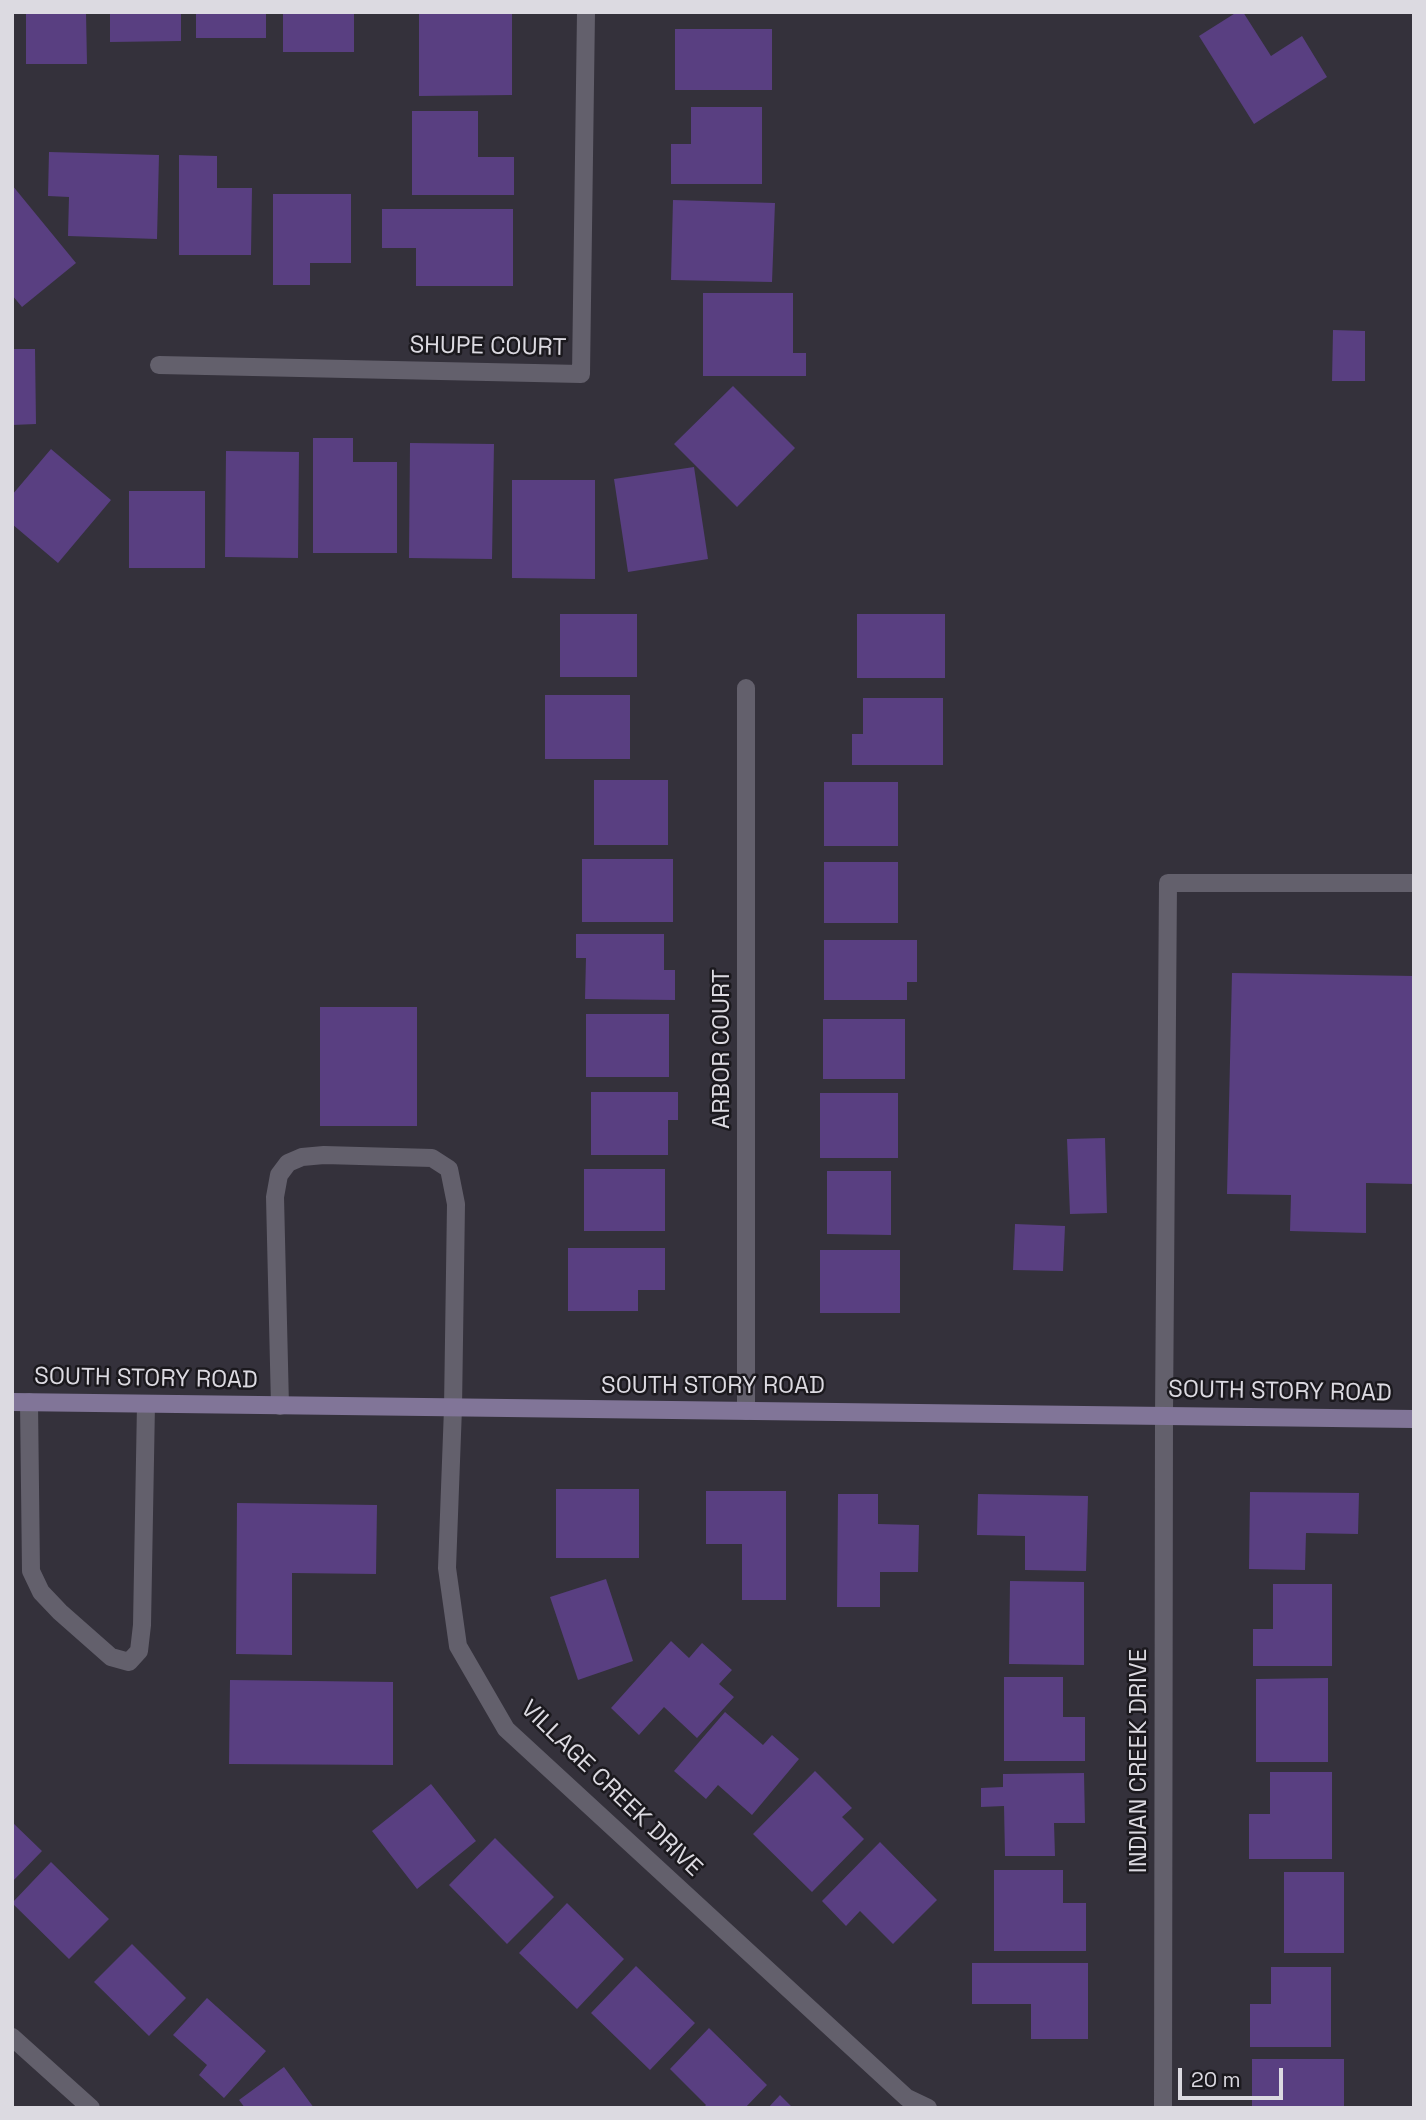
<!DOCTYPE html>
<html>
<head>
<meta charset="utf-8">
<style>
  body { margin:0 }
  #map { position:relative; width:1426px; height:2120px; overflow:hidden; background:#34313b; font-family:"Space Grotesk",sans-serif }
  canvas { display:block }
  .frame { position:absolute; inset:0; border:14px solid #dcdae1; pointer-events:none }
  .scale { position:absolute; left:1178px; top:2068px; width:105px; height:32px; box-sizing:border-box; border:4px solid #dcdae1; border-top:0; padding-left:9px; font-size:21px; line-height:24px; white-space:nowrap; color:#dcdae1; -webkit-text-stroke:5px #1b191e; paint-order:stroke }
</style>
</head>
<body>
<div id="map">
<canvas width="1426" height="2120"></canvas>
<div class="frame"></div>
<div class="scale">20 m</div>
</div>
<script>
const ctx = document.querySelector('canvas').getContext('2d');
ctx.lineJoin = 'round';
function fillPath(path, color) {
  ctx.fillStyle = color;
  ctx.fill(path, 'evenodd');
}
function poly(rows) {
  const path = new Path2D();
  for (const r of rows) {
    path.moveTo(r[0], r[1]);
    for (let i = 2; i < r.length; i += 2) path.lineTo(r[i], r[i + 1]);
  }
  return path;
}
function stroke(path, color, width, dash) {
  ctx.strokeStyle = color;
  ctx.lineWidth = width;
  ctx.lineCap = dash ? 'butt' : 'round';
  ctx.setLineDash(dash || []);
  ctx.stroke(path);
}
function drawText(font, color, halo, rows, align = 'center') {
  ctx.font = font + ' "Space Grotesk",sans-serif';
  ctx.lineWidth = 5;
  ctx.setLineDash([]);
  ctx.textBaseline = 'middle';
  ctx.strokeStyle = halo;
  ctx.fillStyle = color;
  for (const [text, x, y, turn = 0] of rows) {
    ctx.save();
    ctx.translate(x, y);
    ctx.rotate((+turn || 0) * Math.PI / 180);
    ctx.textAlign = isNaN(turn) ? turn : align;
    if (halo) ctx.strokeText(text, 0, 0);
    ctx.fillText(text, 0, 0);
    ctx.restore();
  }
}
const building = poly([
  [26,12,86,12,87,64,26,64],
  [110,12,181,12,181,41,110,42],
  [196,12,266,12,266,38,196,38],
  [283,12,354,12,354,52,283,52],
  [419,12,512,12,512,95,419,96],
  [1237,12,1243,12,1271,56,1302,36,1327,77,1254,124,1199,36],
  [675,29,772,29,772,90,675,90],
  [691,107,762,107,762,184,671,184,671,144,691,144],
  [412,111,478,111,478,157,514,157,514,195,412,195],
  [49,152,159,155,157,239,68,236,69,197,48,196],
  [179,155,217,156,217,188,252,188,251,255,179,255],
  [12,185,76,263,22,307,12,295],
  [273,194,351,194,351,263,310,263,310,285,273,285],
  [673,200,775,203,772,282,671,280],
  [382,209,513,209,513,286,416,286,416,248,382,248],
  [703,293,793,293,793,353,806,353,806,376,703,376],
  [1333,330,1365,331,1365,381,1332,381],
  [12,349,35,349,36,424,12,425],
  [733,386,795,448,737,507,674,444],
  [313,438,353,438,353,462,397,462,397,553,313,553],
  [410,443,494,444,492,559,409,558],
  [51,449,111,500,58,563,12,524,12,495],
  [226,451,299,452,298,558,225,557],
  [694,467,708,559,628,572,614,479],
  [512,480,595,480,595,579,512,578],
  [129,491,205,491,205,568,129,568],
  [560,614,637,614,637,677,560,677],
  [857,614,945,614,945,678,857,678],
  [545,695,630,695,630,759,545,759],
  [863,698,943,698,943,765,852,765,852,734,863,734],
  [594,780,668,780,668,845,594,845],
  [824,782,898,782,898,846,824,846],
  [582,859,673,859,673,922,582,922],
  [824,862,898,862,898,923,824,923],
  [576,934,664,934,664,970,675,970,675,1000,585,999,586,958,576,958],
  [824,940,917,940,917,982,907,982,907,1000,824,1000],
  [1232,973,1414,976,1414,1184,1366,1183,1366,1233,1290,1231,1291,1195,1227,1194],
  [320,1007,417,1007,417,1126,320,1126],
  [586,1014,669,1014,669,1077,586,1077],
  [823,1019,905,1019,905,1079,823,1079],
  [591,1092,678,1092,678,1120,668,1120,668,1155,591,1155],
  [820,1093,898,1093,898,1158,820,1158],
  [1105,1138,1107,1213,1070,1214,1067,1139],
  [584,1169,665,1169,665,1231,584,1231],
  [827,1171,891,1171,891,1235,827,1234],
  [1015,1224,1065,1226,1063,1271,1013,1270],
  [568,1248,665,1248,665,1290,638,1290,638,1311,568,1311],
  [820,1250,900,1250,900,1313,820,1313],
  [556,1489,639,1489,639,1558,556,1558],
  [706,1491,786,1491,786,1600,742,1600,742,1544,706,1544],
  [1250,1492,1359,1493,1358,1534,1306,1533,1305,1570,1249,1569],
  [838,1494,878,1494,878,1524,919,1525,918,1572,880,1572,880,1607,837,1607],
  [978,1494,1088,1496,1086,1571,1025,1570,1025,1536,977,1535],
  [237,1503,377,1505,376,1574,292,1573,292,1655,236,1654],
  [606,1579,633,1661,578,1680,550,1597],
  [1010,1581,1084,1582,1084,1665,1009,1664],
  [1273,1584,1332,1584,1332,1666,1253,1666,1253,1629,1273,1629],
  [671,1641,689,1658,702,1643,732,1670,719,1684,734,1697,697,1738,664,1707,639,1735,611,1708],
  [1004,1677,1063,1677,1063,1717,1085,1717,1085,1761,1004,1761],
  [1328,1678,1328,1762,1256,1762,1256,1679],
  [230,1680,393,1682,393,1765,229,1764],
  [725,1712,763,1745,772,1735,799,1759,752,1815,718,1785,706,1799,674,1771],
  [815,1771,852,1808,842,1817,864,1839,812,1892,753,1834],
  [1270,1772,1332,1772,1332,1859,1249,1859,1249,1814,1270,1814],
  [1084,1773,1085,1823,1054,1823,1055,1856,1005,1856,1004,1806,981,1807,981,1788,1003,1787,1003,1774],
  [431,1784,476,1841,417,1889,372,1831],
  [12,1822,42,1851,12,1882],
  [495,1838,554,1897,507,1944,449,1885],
  [880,1842,937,1900,893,1944,860,1911,846,1926,822,1901],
  [51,1862,109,1919,69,1959,12,1903],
  [994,1870,1063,1870,1063,1903,1086,1903,1086,1951,994,1951],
  [1284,1872,1344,1872,1344,1953,1284,1953],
  [567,1903,624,1959,577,2009,519,1953],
  [132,1944,186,1998,149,2036,94,1982],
  [972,1963,1088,1963,1088,2039,1031,2039,1031,2004,972,2004],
  [636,1966,695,2023,650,2070,591,2013],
  [1271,1967,1331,1967,1331,2047,1250,2047,1250,2004,1271,2004],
  [207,1998,266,2051,224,2098,199,2075,207,2065,173,2035],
  [709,2028,767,2085,745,2108,703,2108,706,2105,670,2069],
  [1252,2059,1344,2059,1344,2108,1252,2108],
  [284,2067,314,2108,245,2108,239,2100],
  [780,2095,793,2108,768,2108]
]);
const service = poly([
  [29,1402,31,1571,41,1592,60,1612,111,1657,129,1662,139,1651,142,1625,146,1404],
  [280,1406,275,1197,279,1175,288,1163,302,1157,324,1155,432,1158,449,1169,456,1204,453,1408],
  [1164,1415,1168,883,1414,883]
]);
const minor = poly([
  [159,365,581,374,586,12],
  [746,688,746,1411],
  [453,1408,447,1568,458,1646,506,1729,907,2098,928,2108],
  [12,2037,91,2108],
  [1163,2108,1164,1415]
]);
const secondary = poly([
  [12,1402,1414,1419]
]);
const streetNames = [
  ["SHUPE COURT",488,347,1],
  ["ARBOR COURT",722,1049,-90],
  ["SOUTH STORY ROAD",146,1379,1],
  ["SOUTH STORY ROAD",713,1386],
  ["SOUTH STORY ROAD",1280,1392,1],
  ["INDIAN CREEK DRIVE",1139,1761,-90],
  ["VILLAGE CREEK DRIVE",611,1789,44]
];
fillPath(building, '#593f81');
stroke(service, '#63606c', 18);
stroke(minor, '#63606c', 18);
stroke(secondary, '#817598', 18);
drawText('24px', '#dcdae1', '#1b191e', streetNames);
</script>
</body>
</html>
